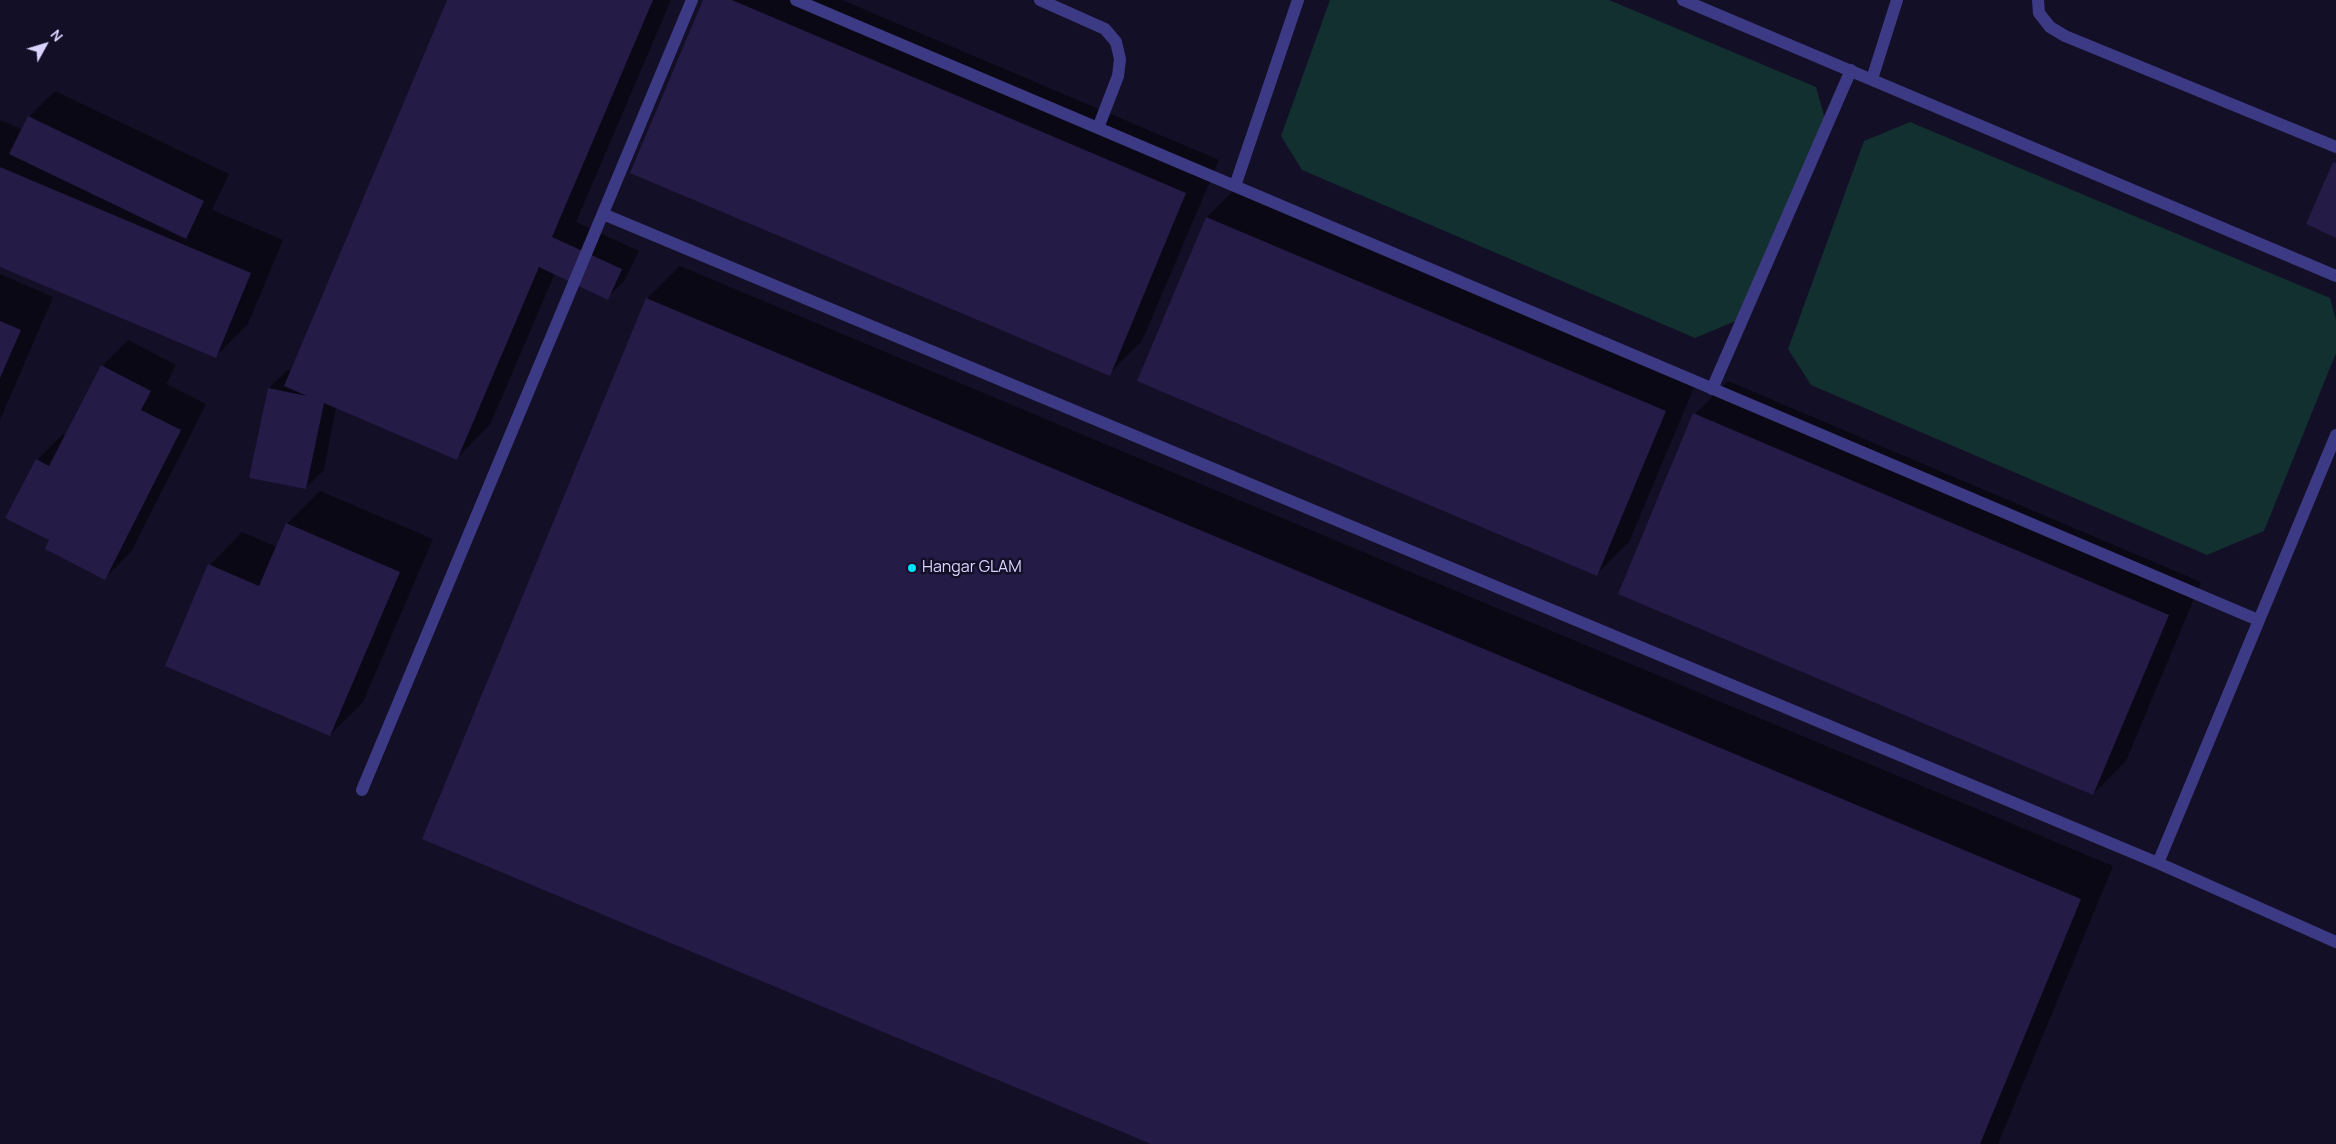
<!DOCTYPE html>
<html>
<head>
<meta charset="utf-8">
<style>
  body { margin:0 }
  #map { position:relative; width:2336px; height:1144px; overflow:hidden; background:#130f26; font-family:Manrope,sans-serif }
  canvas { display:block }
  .north { position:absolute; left:20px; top:20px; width:50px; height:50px; -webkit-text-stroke:4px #130f26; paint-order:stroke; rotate:51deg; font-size:14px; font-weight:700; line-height:20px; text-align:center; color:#d9d4ff }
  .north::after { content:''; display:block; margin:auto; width:18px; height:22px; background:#d9d4ff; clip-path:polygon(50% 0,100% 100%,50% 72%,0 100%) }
</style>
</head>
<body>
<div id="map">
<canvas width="2336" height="1144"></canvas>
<div class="north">N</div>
</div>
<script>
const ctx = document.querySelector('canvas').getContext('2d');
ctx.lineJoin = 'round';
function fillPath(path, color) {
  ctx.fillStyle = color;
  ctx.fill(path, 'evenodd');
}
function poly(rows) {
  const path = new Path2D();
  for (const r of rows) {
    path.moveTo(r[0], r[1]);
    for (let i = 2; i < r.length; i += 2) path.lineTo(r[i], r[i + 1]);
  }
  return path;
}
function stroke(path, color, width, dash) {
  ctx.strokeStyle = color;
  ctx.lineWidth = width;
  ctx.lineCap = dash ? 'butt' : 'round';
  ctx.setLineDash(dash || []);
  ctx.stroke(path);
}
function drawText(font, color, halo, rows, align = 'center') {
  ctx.font = font + ' Manrope,sans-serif';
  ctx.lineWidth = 5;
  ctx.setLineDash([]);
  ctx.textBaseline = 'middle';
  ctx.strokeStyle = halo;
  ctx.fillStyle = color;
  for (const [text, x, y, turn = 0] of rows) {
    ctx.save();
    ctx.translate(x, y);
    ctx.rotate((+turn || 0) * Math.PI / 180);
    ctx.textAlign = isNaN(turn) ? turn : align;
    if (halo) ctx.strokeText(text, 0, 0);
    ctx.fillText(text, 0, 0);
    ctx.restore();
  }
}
const green = poly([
  [1330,0,1609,0,1816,87,1827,126,1750,315,1695,338,1302,170,1281,136],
  [1910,122,2330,298,2336,320,2336,353,2264,531,2207,555,1811,385,1788,349,1864,141]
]);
const shadow = poly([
  [449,0,671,0,576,222,639,251,625,280,607,298,555,273,490,425,457,458,336,407,324,470,306,488,269,388,287,370,291,371],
  [704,0,842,0,1219,160,1142,341,1109,374],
  [55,91,229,174,212,210,283,240,248,324,215,357,0,266,0,120,23,130,29,117],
  [1240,184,1698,378,1629,542,1596,575,1207,217],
  [680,266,2113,866,1998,1144,1154,1144,647,299],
  [0,274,53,297,0,420],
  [128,340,176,365,166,384,206,404,131,552,105,578,50,540,37,460,63,434,66,436,102,366],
  [1728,381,2201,582,2126,761,2093,794,1695,414],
  [320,491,433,539,363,702,330,735,210,565,242,532,277,547,287,524]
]);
const building = poly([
  [447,0,653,0,552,237,622,269,608,300,539,267,457,460,324,403,306,489,249,478,268,388,307,396,284,386],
  [703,0,732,0,1186,193,1110,376,630,173],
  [28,116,204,201,186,239,9,154],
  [2333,162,2336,163,2336,238,2306,224],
  [0,167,251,273,216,358,0,267],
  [1206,217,1666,411,1597,576,1137,381],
  [646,298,2081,899,1980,1144,1151,1144,422,839],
  [0,321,21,330,0,378],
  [101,365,151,391,141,410,181,430,105,580,45,549,49,540,5,518,36,459,49,466],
  [1693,413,2169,615,2093,795,1618,594],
  [286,523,400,572,330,736,165,666,208,564,259,586]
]);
const lane = poly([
  [796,0,2258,620],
  [1040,0,1105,29,1116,42,1120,59,1118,76,1098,128],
  [1683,0,2336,276],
  [2038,0,2039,13,2050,27,2065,36,2336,147],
  [1872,79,1897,0],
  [1235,186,1298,0],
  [603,214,2158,863,2336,942],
  [1712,389,1851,70],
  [362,790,692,0],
  [2158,863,2336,435]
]);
const markers = [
  [912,568,5,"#00e5ff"]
];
const poiNames = [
  ["Hangar GLAM",922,568]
];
fillPath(green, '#12302f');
fillPath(shadow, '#0007');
fillPath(building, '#241b47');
stroke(lane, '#3d3a85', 12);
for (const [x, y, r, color] of markers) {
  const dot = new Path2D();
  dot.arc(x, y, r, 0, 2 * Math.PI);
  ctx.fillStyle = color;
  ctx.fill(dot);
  stroke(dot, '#130f26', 2);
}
drawText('16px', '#d9d4ff', '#130f26', poiNames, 'left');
</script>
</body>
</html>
